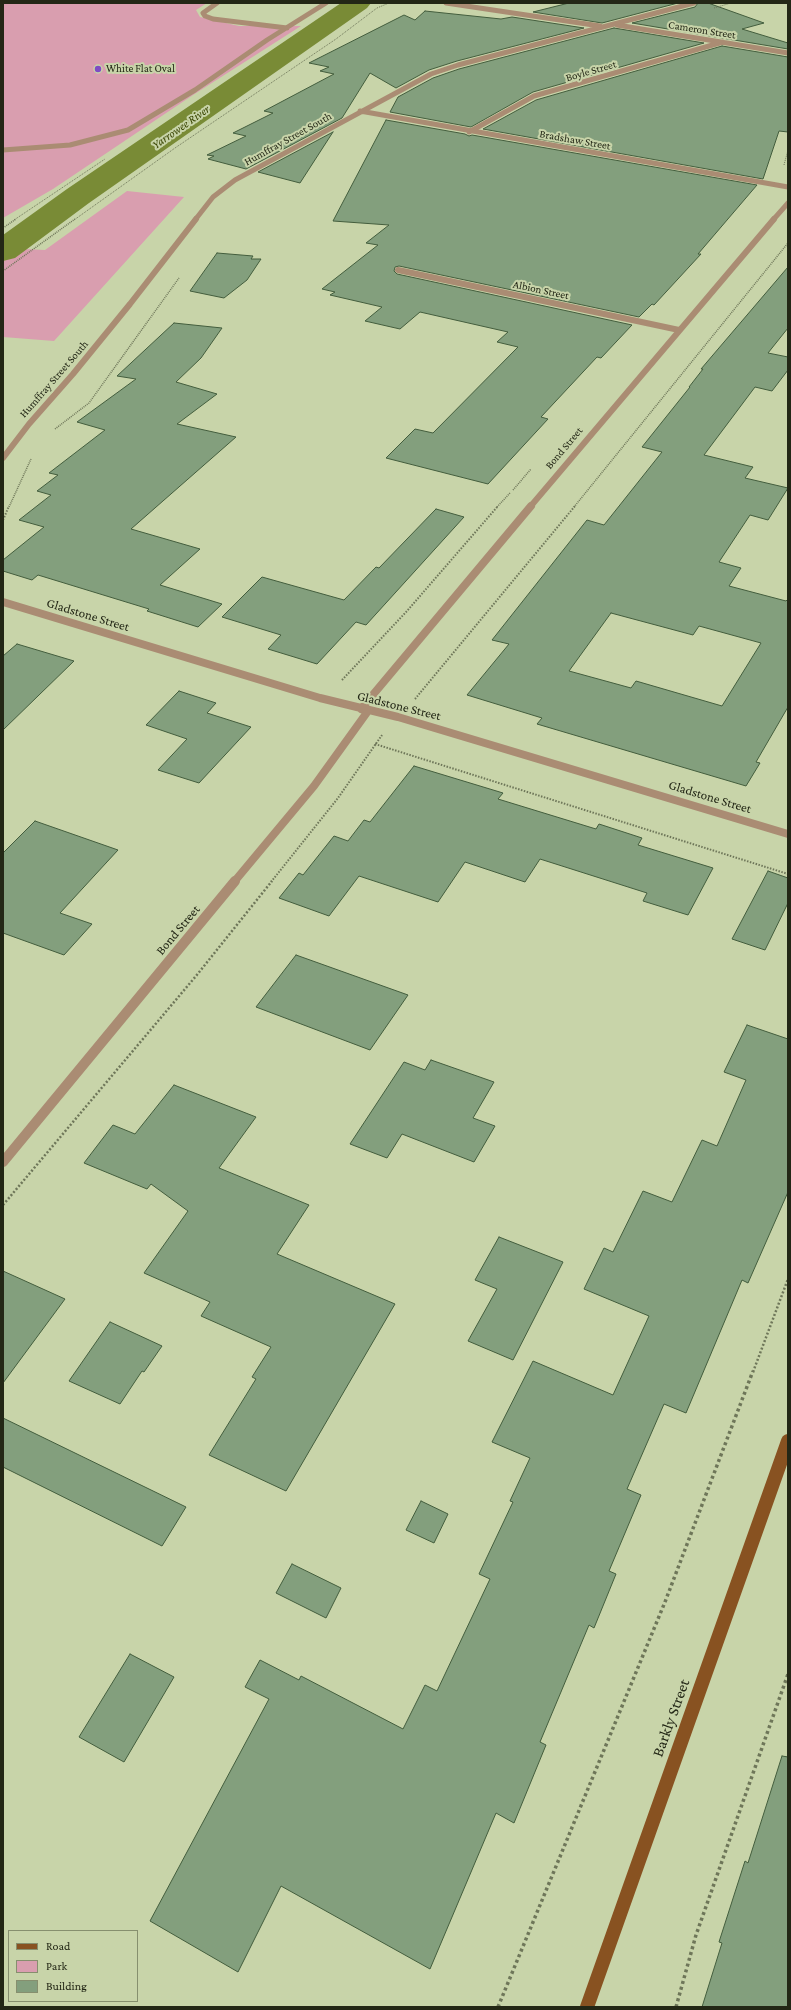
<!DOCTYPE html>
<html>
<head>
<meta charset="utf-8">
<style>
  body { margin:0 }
  #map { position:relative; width:791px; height:2010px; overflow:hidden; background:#c8d4a9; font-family:"Crimson Pro",serif }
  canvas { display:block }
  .frame { position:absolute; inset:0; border:4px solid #232716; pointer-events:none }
  .legend { position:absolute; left:8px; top:1930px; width:130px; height:72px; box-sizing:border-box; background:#c8d4a9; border:1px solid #868f6e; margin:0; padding:5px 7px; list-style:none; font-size:12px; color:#232716 }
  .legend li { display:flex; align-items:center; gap:8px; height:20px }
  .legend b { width:20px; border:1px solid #868f6e }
</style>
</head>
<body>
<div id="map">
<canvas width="791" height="2010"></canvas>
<div class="frame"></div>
<ul class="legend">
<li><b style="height:5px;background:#885221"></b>Road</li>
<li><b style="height:11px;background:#d99eaf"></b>Park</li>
<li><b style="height:11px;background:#839f7d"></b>Building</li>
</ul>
</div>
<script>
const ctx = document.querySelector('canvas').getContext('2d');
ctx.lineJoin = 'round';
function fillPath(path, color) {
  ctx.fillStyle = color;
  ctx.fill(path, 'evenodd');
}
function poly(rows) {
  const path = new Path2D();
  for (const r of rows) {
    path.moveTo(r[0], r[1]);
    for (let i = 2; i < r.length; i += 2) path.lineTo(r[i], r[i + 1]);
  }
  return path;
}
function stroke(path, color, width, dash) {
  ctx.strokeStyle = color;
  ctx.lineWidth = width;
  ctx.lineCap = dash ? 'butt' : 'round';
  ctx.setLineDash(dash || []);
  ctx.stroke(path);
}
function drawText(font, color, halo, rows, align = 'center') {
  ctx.font = font + ' "Crimson Pro",serif';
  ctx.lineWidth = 4;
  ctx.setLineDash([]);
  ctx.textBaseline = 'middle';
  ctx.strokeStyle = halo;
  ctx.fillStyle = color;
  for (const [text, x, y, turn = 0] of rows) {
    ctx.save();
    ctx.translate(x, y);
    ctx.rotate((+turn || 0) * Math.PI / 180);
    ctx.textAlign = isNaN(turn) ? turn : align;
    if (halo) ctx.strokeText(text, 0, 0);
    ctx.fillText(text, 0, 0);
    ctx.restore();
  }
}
const green = poly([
  [3,3,207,3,196,10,200,17,239,26,301,26,193,95,53,189,3,218],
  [127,191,184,197,54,341,3,337,3,248,45,250]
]);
const river = poly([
  [341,3,371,3,367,8,89,203,15,258,3,261,3,235,67,189,341,3]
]);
const building = poly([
  [569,3,678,3,602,23,533,12,569,3],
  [698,3,708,3,764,23,742,29,788,43,788,49,632,23,695,7,698,3],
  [425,11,501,19,512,17,584,28,457,61,429,70,396,88,370,73,342,118,246,169,208,159,214,156,207,155,246,136,233,133,273,113,264,111,334,74,320,71,329,67,309,63,404,15,415,20,425,11],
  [614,28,704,43,533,92,471,127,390,112,398,97,433,78,459,69,614,28],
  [722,46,788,57,788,132,779,131,763,179,483,129,536,100,722,46],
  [386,120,465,134,469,136,472,135,757,185,698,254,701,254,654,305,652,304,639,317,399,266,395,267,394,271,397,274,632,325,601,358,597,357,541,417,548,419,488,484,386,458,415,429,433,433,518,347,497,342,508,332,420,312,400,329,365,321,382,307,330,295,335,292,322,289,378,245,366,243,389,225,333,221,386,120],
  [333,132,300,183,258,172,333,132],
  [217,253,253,256,251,259,261,259,247,280,224,298,190,291,217,253],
  [788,267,788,328,768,353,788,357,788,370,772,391,755,387,704,455,753,467,745,478,788,488,768,520,750,515,719,562,741,568,729,586,786,601,788,599,788,707,756,762,760,763,746,786,537,724,542,718,467,695,509,644,492,640,587,520,604,525,662,452,642,447,690,387,689,387,703,369,701,369,788,267],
  [611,613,693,635,699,626,761,643,722,706,636,681,631,688,569,671,611,613],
  [174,323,222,328,201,358,176,382,217,394,177,424,236,437,131,529,200,549,160,585,222,604,198,627,147,611,149,609,38,575,32,580,3,571,3,560,44,527,19,520,51,495,37,491,58,475,49,473,105,430,77,422,136,379,117,376,174,323],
  [436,509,464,517,366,625,356,622,317,664,268,649,281,635,222,617,262,577,344,600,376,567,379,568,436,509],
  [17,644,74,661,3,730,3,656,17,644],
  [179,691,216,703,207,713,251,727,199,783,158,770,187,739,146,725,179,691],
  [414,766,503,793,498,799,596,829,599,824,642,838,638,845,713,868,688,915,643,901,647,893,540,859,525,882,465,862,438,902,359,876,329,916,279,898,299,873,303,875,334,836,348,841,364,820,370,822,414,766],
  [35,821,118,850,60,913,92,924,64,955,3,933,3,853,35,821],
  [768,871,788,878,788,903,765,950,732,939,768,871],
  [296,955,408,995,370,1050,256,1007,296,955],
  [747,1025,788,1039,788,1192,748,1283,742,1280,686,1413,664,1404,627,1489,641,1495,609,1571,616,1574,594,1628,589,1625,540,1742,546,1745,514,1823,496,1813,430,1969,281,1886,238,1972,150,1921,269,1699,245,1687,260,1660,299,1680,301,1676,403,1729,425,1685,437,1691,490,1579,479,1574,513,1502,510,1501,530,1458,492,1442,533,1361,613,1395,649,1316,584,1289,604,1248,613,1252,643,1191,672,1202,702,1140,717,1146,746,1080,724,1072,747,1025],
  [431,1060,494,1082,473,1118,495,1126,474,1162,402,1134,387,1158,350,1144,404,1062,425,1070,431,1060],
  [174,1085,256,1117,219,1168,309,1205,277,1254,395,1304,286,1491,209,1455,256,1379,252,1377,271,1347,201,1316,210,1302,144,1273,188,1211,151,1184,147,1189,84,1163,113,1125,135,1134,174,1085],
  [499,1237,563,1262,513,1360,468,1341,497,1289,475,1280,499,1237],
  [3,1271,65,1299,3,1383,3,1271],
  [110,1322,162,1346,144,1372,142,1371,120,1404,69,1381,110,1322],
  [3,1418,186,1507,162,1546,3,1467,3,1418],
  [421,1501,448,1514,434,1543,406,1530,421,1501],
  [292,1564,341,1588,326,1618,276,1593,292,1564],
  [130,1654,174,1677,124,1762,79,1737,130,1654],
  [782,1756,788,1757,788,2007,702,2007,722,1943,719,1942,745,1861,748,1863,782,1756]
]);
const pathFar4 = poly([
  [714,8,731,3],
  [784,165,788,150],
  [14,220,105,159],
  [74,220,175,148,336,39,377,8,389,3]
]);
const pathFar3 = poly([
  [3,228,16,219],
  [3,271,75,219],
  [55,429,89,403,179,278],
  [513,490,531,469],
  [9,507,31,459],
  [497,507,510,493],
  [574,507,788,243]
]);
const pathFar2 = poly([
  [3,520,9,506],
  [342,680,407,611,498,506],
  [415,699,575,506],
  [375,744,788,874],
  [271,882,338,798,382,735]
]);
const pathFar1 = poly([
  [3,1205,196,976,272,881],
  [753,1372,788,1279]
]);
const path = poly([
  [498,2007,665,1602,753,1371],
  [676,2007,696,1935,788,1674]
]);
const minorFar3 = poly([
  [217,3,203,13,205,16,213,19,287,28],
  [446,3,600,26],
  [617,25,788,53],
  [360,111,788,187],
  [469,132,534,96,723,42],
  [3,150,70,145,128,130,195,90,267,40,326,3],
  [195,220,213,197,235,180,431,74,458,65,694,3],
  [773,220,788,203]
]);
const minorFar2 = poly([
  [398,270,679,330],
  [3,458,29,424,73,374,130,304,196,219],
  [530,507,774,219]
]);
const minorFar1 = poly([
  [3,602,320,698,398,717,788,834],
  [361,709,531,506],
  [234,882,314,786,368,711]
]);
const minor = poly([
  [3,1162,235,881]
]);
const major = poly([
  [587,2007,788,1441]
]);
const markers = [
  [98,69,4,"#7f4cc4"]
];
const farStreetnames = [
  ["Cameron Street",702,30,9],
  ["Boyle Street",591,71,-16],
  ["Humffray Street South",288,139,-29],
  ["Bradshaw Street",575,140,10],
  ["Albion Street",541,290,12],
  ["Humffray Street South",54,379,-49],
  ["Bond Street",564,448,-50]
];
const farPoinames = [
  ["White Flat Oval",106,69]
];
const farWaternames = [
  ["Yarrowee River",181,127,-35]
];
const streetNames = [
  ["Gladstone Street",88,615,17],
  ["Gladstone Street",399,706,14],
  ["Gladstone Street",710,797,17],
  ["Bond Street",178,930,-50]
];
const nearStreetnames = [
  ["Barkly Street",671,1718,-70]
];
fillPath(green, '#d99eaf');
fillPath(river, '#798b36');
fillPath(building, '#839f7d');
stroke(building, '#435d3d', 1);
stroke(pathFar4, '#6e7659', 1, [1, 1]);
stroke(pathFar3, '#6e7659', 1.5, [1, 1]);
stroke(pathFar2, '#6e7659', 2, [1.5, 1.5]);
stroke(pathFar1, '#6e7659', 2.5, [2, 2]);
stroke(path, '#6e7659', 3.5, [3, 3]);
stroke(minorFar3, '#aa8c73', 5);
stroke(minorFar2, '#aa8c73', 6);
stroke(minorFar1, '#aa8c73', 8);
stroke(minor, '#aa8c73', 10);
stroke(major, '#885221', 14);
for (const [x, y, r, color] of markers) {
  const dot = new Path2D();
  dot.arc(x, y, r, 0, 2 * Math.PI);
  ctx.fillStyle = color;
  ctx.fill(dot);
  stroke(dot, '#c8d4a9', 1.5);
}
drawText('11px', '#232716', '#c8d4a9', farStreetnames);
drawText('11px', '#232716', '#c8d4a9', farPoinames, 'left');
drawText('italic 12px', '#384401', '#c8d4a9', farWaternames);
drawText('13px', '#232716', '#c8d4a9', streetNames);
drawText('16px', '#232716', '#c8d4a9', nearStreetnames);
</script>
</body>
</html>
